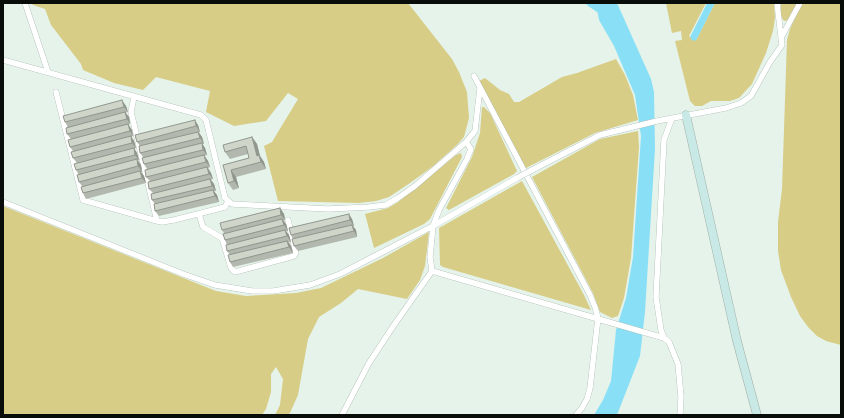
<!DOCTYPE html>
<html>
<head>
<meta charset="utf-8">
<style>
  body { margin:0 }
  #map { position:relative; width:844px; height:418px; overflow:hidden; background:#e5f3ea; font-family:Montserrat,sans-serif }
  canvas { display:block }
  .frame { position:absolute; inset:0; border:4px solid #080d0a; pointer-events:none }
</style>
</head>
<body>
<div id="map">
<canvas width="844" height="418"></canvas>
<div class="frame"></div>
</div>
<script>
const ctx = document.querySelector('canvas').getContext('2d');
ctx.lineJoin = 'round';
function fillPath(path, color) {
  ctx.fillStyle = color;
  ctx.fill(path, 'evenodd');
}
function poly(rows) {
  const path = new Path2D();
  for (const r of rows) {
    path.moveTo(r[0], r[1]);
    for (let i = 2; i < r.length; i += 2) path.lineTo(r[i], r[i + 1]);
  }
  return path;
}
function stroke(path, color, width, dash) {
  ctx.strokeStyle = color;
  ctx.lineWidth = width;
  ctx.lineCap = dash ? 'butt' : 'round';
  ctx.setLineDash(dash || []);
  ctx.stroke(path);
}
const green = poly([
  [31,3,408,3,452,59,459,72,467,92,469,118,464,137,457,145,432,167,410,183,389,197,376,201,359,203,278,201,264,146,272,142,298,99,288,93,266,121,234,126,206,112,210,91,156,77,143,90,114,83,83,70,81,64,51,25,45,9,33,5],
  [666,3,706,3,689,36,696,40,715,3,774,3,775,18,773,31,766,53,752,84,739,98,730,101,711,101,702,106,695,106,690,101,675,41,682,40,681,31,672,33],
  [781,3,797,3,788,20,785,21,783,20,781,15],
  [802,3,841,3,841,345,826,341,817,336,808,327,800,316,791,297,781,270,778,251,778,222,782,189,787,40,790,29],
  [616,59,625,75,633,95,638,120,595,133,526,168,479,81,485,78,500,90,509,94,514,102,519,102,562,77,577,73],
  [482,107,484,107,490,113,517,171,514,174,449,210,446,208,472,157,480,133],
  [638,131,639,147,631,258,624,298,618,316,612,318,600,312,593,293,532,177,600,139],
  [461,153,462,157,430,219,424,224,374,248,365,214,388,208,398,202,456,155],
  [522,181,584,295,591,310,443,267,440,265,439,228],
  [3,206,216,291,246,296,296,293,321,288,383,258,429,232,425,266,420,280,407,299,358,289,341,303,319,317,308,339,298,395,289,415,275,415,280,405,283,379,276,367,271,374,271,392,266,409,262,415,3,415]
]);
const water = poly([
  [596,3,617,3,651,79,654,92,655,149,645,312,640,356,617,415,594,415,603,400,611,381,616,330,626,298,633,257,641,136,635,95,614,46,599,20]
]);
const canal = poly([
  [590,3,602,11],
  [694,37,711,3]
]);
const street = poly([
  [25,3,48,72],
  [777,3,781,37],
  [3,60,201,115,206,120,225,198,232,204,328,209,369,207,386,205,398,198,415,186,466,142,475,131,480,88],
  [474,76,590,295,595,307,598,318,590,388,587,399,582,408,576,415],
  [56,92,83,200,157,221],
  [134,97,131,112,157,221,162,222,174,220,225,207,228,201],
  [672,118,664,140,656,297,661,330,664,338,669,342,678,364,681,397,680,415],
  [532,170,600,135,657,121,726,108,741,103,751,96,770,62,782,45,781,38,800,3],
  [3,202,183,274,215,285,252,291,273,291,310,285,340,274,433,226,517,178],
  [199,214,203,227,222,238,231,268,235,272,294,256,296,253,288,220],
  [432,271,664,338],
  [342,415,369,363,394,325,432,271,430,257,433,226,439,210,467,159,471,149,466,142]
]);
const secondary = poly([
  [686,115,737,341,757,415]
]);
const streetBridge = poly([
  [517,178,532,170]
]);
const wall = poly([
  [126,106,128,112,125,113,129,117,130,124,128,125,132,130,133,136,131,137,134,141,136,148,134,149,137,153,139,160,137,161,141,165,142,172,141,172,144,176,146,183,86,199,83,193,82,186,79,182,79,175,76,170,77,163,73,158,73,151,70,147,71,139,67,134,68,127,65,122],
  [198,125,200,132,199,132,202,137,204,144,202,144,205,148,207,155,204,156,208,161,210,167,208,168,211,173,213,179,211,180,214,184,216,191,214,191,217,195,219,202,159,216,155,211,155,204,152,200,153,193,149,189,150,181,146,177,147,169,144,164,143,157,140,153,140,146,137,142],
  [252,137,257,144,260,156,264,162,266,169,236,177,239,188,233,190,228,183,223,165,249,158,248,154,230,159,225,152],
  [280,208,284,214,285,220,284,221,286,224,288,231,286,231,289,235,291,242,289,242,291,246,293,253,233,267,230,262,230,255,227,251,227,244,225,240,224,233,222,230],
  [352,219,354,226,353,226,356,230,357,237,298,251,294,246,293,239,291,235]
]);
const shadedWall = poly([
  [122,100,126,106,128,112,124,107],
  [125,112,129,117,130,124,127,119],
  [195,120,198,125,200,132,196,126],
  [128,124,132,130,133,136,130,131],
  [198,132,202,137,204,144,200,138],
  [131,136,134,141,136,148,132,143],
  [252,137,257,144,260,156,264,162,266,169,257,156],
  [202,143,205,148,207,155,203,150],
  [134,148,137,153,139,160,135,155],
  [204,155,208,161,210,167,206,162],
  [137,159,141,165,142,172,138,166],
  [207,167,211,173,213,179,209,174],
  [231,170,236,177,239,188,234,181],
  [140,171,144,176,146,183,142,178],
  [210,179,214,184,216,191,212,186],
  [213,190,217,195,219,202,215,196],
  [280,208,284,214,285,220,281,215],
  [349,214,352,219,354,226,350,220],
  [282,219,286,224,288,231,284,225],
  [352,225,356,230,357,237,354,231],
  [285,230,289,235,291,242,287,236],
  [287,241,291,246,293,253,289,247]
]);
const building = poly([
  [122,100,124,107,65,122,63,116,122,100],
  [125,112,127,119,67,134,66,128,125,112],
  [195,120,196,126,137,142,135,135,195,120],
  [128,124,130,131,70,147,68,140,128,124],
  [198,132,200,138,140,153,139,146,198,132],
  [131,136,132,143,73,158,71,152,131,136],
  [252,137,257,156,259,155,261,162,231,170,234,181,228,183,223,165,249,158,246,146,225,152,223,145,252,137],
  [202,143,203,150,144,164,142,158,202,143],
  [134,148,135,155,76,170,74,164,134,148],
  [204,155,206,162,146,177,145,170,204,155],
  [137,159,138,166,79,182,77,175,137,159],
  [207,167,209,174,149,189,148,182,207,167],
  [140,171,142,178,83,193,81,187,140,171],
  [210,179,212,186,152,200,151,194,210,179],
  [213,190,215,196,155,211,154,204,213,190],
  [280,208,281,215,222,230,220,223,280,208],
  [349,214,350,220,291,235,289,228,349,214],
  [282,219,284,225,225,240,223,234,282,219],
  [352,225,354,231,294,246,292,239,352,225],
  [285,230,287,236,227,251,226,245,285,230],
  [287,241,289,247,230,262,228,255,287,241]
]);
fillPath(green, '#d8cd86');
fillPath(water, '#89e0f6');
stroke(canal, '#89e0f6', 7);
stroke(street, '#a0aea5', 6);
stroke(secondary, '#a0aea5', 9);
stroke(street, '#fff', 5.5);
stroke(secondary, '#c8e9e6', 8);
stroke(streetBridge, '#a0aea5', 6, []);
stroke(streetBridge, '#fff', 5.5);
fillPath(wall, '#b2b8ad');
fillPath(shadedWall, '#91968d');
fillPath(building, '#cfd6c9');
stroke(building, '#91968d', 1);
</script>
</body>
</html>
